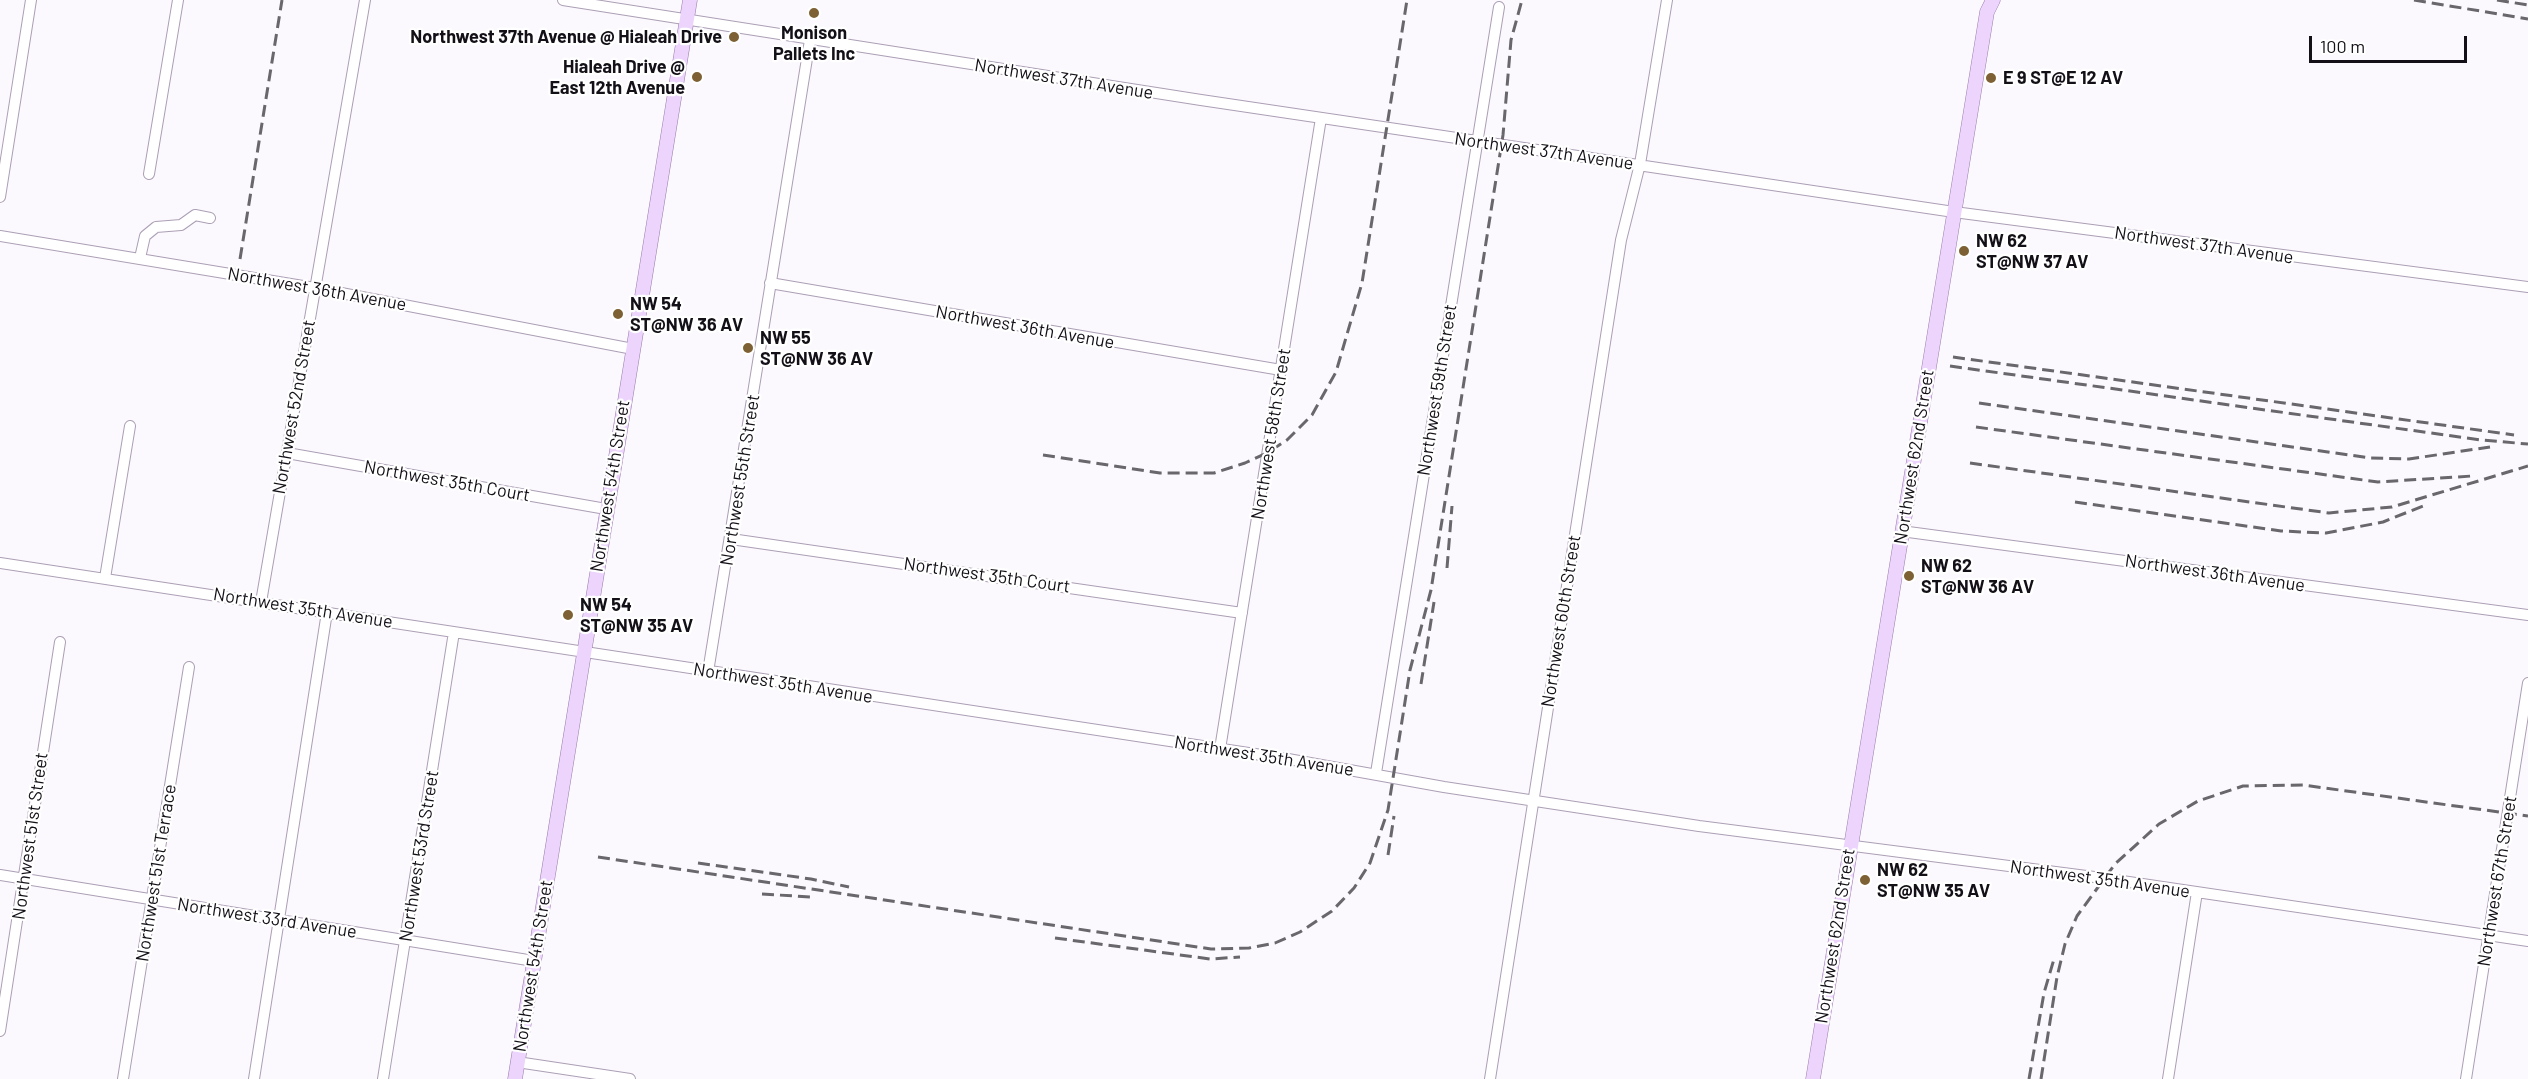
<!DOCTYPE html>
<html>
<head>
<meta charset="utf-8">
<style>
  body { margin:0 }
  #map { position:relative; width:2528px; height:1079px; overflow:hidden; background:#fbf9fd; font-family:Barlow,sans-serif }
  canvas { display:block }
  .scale { position:absolute; left:2309px; top:36px; width:158px; height:27px; box-sizing:border-box; border:3px solid #141017; border-top:0; padding-left:8px; font-size:18px; line-height:21px; white-space:nowrap; color:#141017; -webkit-text-stroke:4px #fff; paint-order:stroke }
</style>
</head>
<body>
<div id="map">
<canvas width="2528" height="1079"></canvas>
<div class="scale">100 m</div>
</div>
<script>
const ctx = document.querySelector('canvas').getContext('2d');
ctx.lineJoin = 'round';
function poly(rows) {
  const path = new Path2D();
  for (const r of rows) {
    path.moveTo(r[0], r[1]);
    for (let i = 2; i < r.length; i += 2) path.lineTo(r[i], r[i + 1]);
  }
  return path;
}
function stroke(path, color, width, dash) {
  ctx.strokeStyle = color;
  ctx.lineWidth = width;
  ctx.lineCap = dash ? 'butt' : 'round';
  ctx.setLineDash(dash || []);
  ctx.stroke(path);
}
function drawText(font, color, halo, rows, align = 'center') {
  ctx.font = font + ' Barlow,sans-serif';
  ctx.lineWidth = 4.5;
  ctx.setLineDash([]);
  ctx.textBaseline = 'middle';
  ctx.strokeStyle = halo;
  ctx.fillStyle = color;
  for (const [text, x, y, turn = 0] of rows) {
    ctx.save();
    ctx.translate(x, y);
    ctx.rotate((+turn || 0) * Math.PI / 180);
    ctx.textAlign = isNaN(turn) ? turn : align;
    if (halo) ctx.strokeText(text, 0, 0);
    ctx.fillText(text, 0, 0);
    ctx.restore();
  }
}
const minor = poly([
  [563,0,1201,100,1954,212,2528,287],
  [149,174,178,0],
  [0,197,31,0],
  [0,236,315,288,633,349],
  [140,258,145,236,156,227,181,225,195,215,210,218],
  [770,283,1281,370],
  [287,453,606,509],
  [1901,531,2528,615],
  [731,539,1242,613],
  [0,563,1288,759,1444,787,1699,826,2102,878,2528,941],
  [105,578,130,426],
  [261,602,365,0],
  [708,672,810,40],
  [1220,749,1321,118],
  [1376,773,1499,7],
  [0,875,534,961],
  [0,1031,60,642],
  [517,1062,630,1079],
  [123,1079,189,667],
  [254,1079,327,612],
  [383,1079,454,632],
  [1490,1079,1621,240,1640,164,1667,0],
  [2168,1079,2197,892],
  [2466,1079,2528,683]
]);
const major = poly([
  [515,1079,690,0],
  [1813,1079,1987,12,1993,0]
]);
const rail = poly([
  [2414,0,2528,19],
  [2497,0,2528,5],
  [240,259,282,0],
  [1953,357,2514,435],
  [1950,366,2481,440,2528,444],
  [1979,403,2371,458,2409,459,2490,447],
  [1976,427,2378,482,2472,476],
  [1043,455,1160,473,1214,473,1245,463,1267,453,1287,440,1312,415,1336,372,1362,283,1407,0],
  [1970,463,2329,513,2392,507,2528,466],
  [2075,502,2281,531,2326,533,2383,522,2428,504],
  [1447,568,1452,506],
  [1421,684,1434,602],
  [1388,855,1394,816],
  [598,857,1211,949,1249,948,1275,943,1300,932,1332,911,1354,888,1370,863,1388,810,1410,670,1431,590,1503,135,1511,40,1522,0],
  [698,863,811,879,849,887],
  [762,894,810,897],
  [1055,938,1210,959,1240,957],
  [2029,1079,2044,993,2054,959],
  [2041,1079,2057,977,2065,944,2077,916,2115,864,2159,824,2198,801,2243,786,2303,785,2528,816]
]);
const markers = [
  [814,13,6,"#7d6134"],
  [734,37,6,"#7d6134"],
  [697,77,6,"#7d6134"],
  [1991,78,6,"#7d6134"],
  [1964,251,6,"#7d6134"],
  [618,314,6,"#7d6134"],
  [748,348,6,"#7d6134"],
  [1909,576,6,"#7d6134"],
  [568,615,6,"#7d6134"],
  [1865,880,6,"#7d6134"]
];
const poiNames = [
  ["Monison",814,33,"center"],
  ["Pallets Inc",814,54,"center"],
  ["Northwest 37th Avenue @ Hialeah Drive",722,37,"right"],
  ["Hialeah Drive @",685,67,"right"],
  ["East 12th Avenue",685,88,"right"],
  ["E 9 ST@E 12 AV",2003,78],
  ["NW 62",1976,241],
  ["ST@NW 37 AV",1976,262],
  ["NW 54",630,304],
  ["ST@NW 36 AV",630,325],
  ["NW 55",760,338],
  ["ST@NW 36 AV",760,359],
  ["NW 62",1921,566],
  ["ST@NW 36 AV",1921,587],
  ["NW 54",580,605],
  ["ST@NW 35 AV",580,626],
  ["NW 62",1877,870],
  ["ST@NW 35 AV",1877,891]
];
const streetNames = [
  ["Northwest 37th Avenue",1064,79,9],
  ["Northwest 37th Avenue",1544,151,8],
  ["Northwest 37th Avenue",2204,245,8],
  ["Northwest 36th Avenue",317,289,10],
  ["Northwest 36th Avenue",1025,327,10],
  ["Northwest 59th Street",1437,390,-81],
  ["Northwest 52nd Street",294,407,-80],
  ["Northwest 58th Street",1271,434,-81],
  ["Northwest 62nd Street",1914,457,-81],
  ["Northwest 55th Street",740,480,-81],
  ["Northwest 35th Court",447,481,10],
  ["Northwest 54th Street",610,486,-81],
  ["Northwest 36th Avenue",2215,573,8],
  ["Northwest 35th Court",987,575,8],
  ["Northwest 35th Avenue",303,608,9],
  ["Northwest 60th Street",1561,621,-81],
  ["Northwest 35th Avenue",783,683,9],
  ["Northwest 35th Avenue",1264,756,9],
  ["Northwest 51st Street",30,836,-82],
  ["Northwest 53rd Street",419,856,-81],
  ["Northwest 51st Terrace",156,873,-81],
  ["Northwest 35th Avenue",2100,879,8],
  ["Northwest 67th Street",2497,881,-81],
  ["Northwest 33rd Avenue",267,918,9],
  ["Northwest 62nd Street",1835,936,-81],
  ["Northwest 54th Street",533,966,-81]
];
stroke(minor, '#ac9fb5', 12);
stroke(major, '#987dab', 15);
stroke(minor, '#fff', 10);
stroke(major, '#ecd4fc', 14);
stroke(rail, '#69666c', 3, [12, 6]);
for (const [x, y, r, color] of markers) {
  const dot = new Path2D();
  dot.arc(x, y, r, 0, 2 * Math.PI);
  ctx.fillStyle = color;
  ctx.fill(dot);
  stroke(dot, '#fff', 2);
}
drawText('bold 18px', '#141017', '#fff', poiNames, 'left');
drawText('18px', '#141017', '#fff', streetNames);
</script>
</body>
</html>
